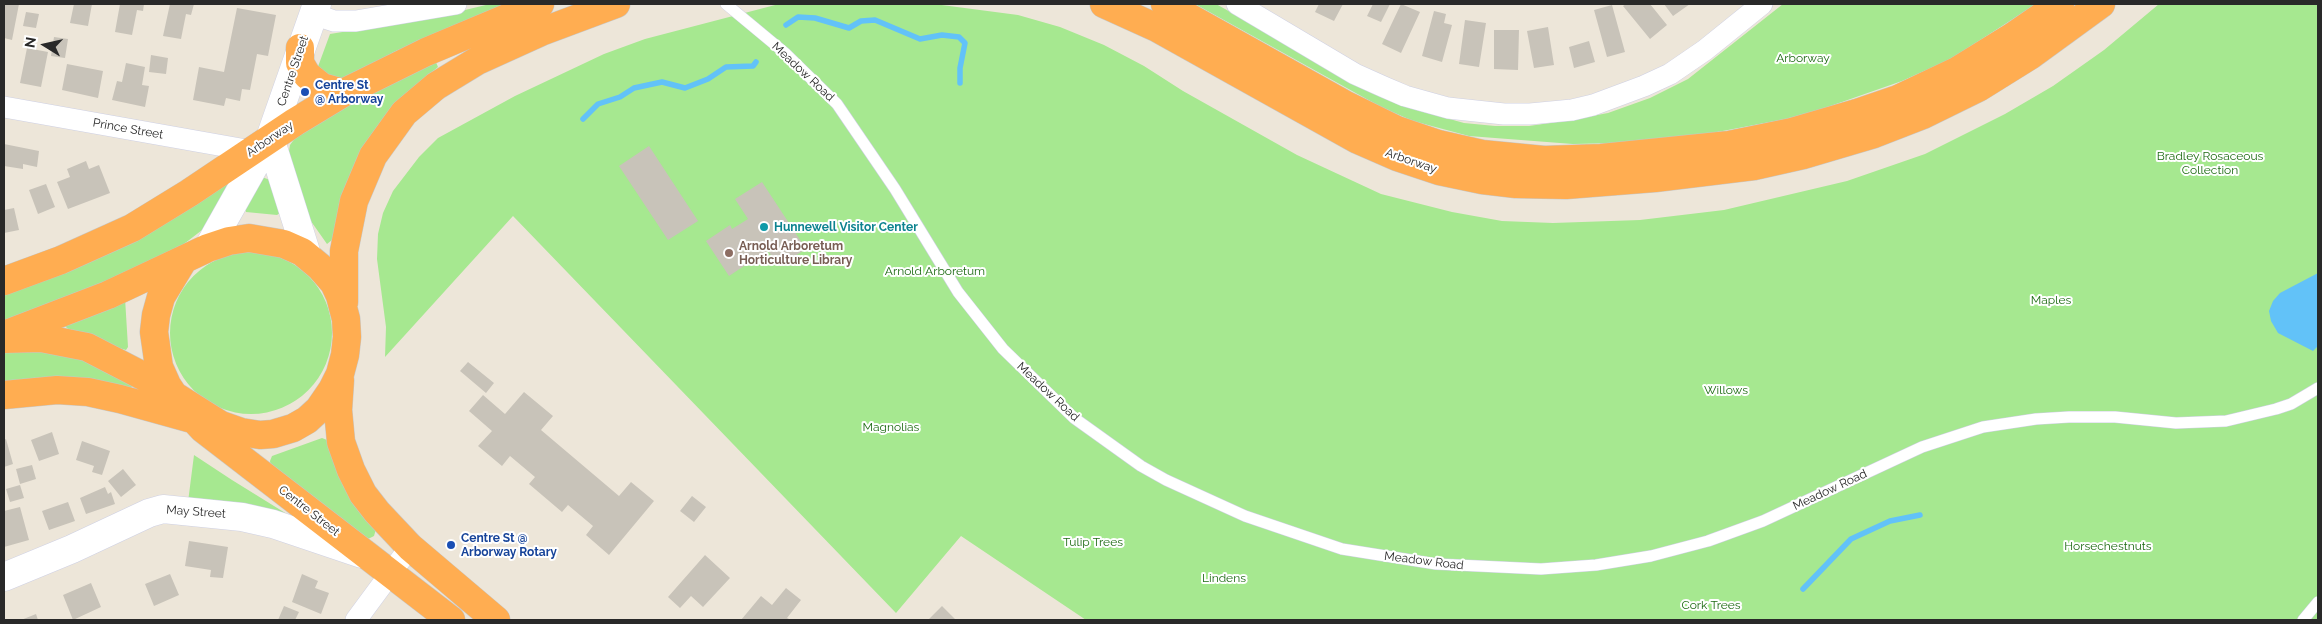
<!DOCTYPE html>
<html>
<head>
<meta charset="utf-8">
<style>
  body { margin:0 }
  #map { position:relative; width:2322px; height:624px; overflow:hidden; background:#ede6d9; font-family:Raleway,sans-serif }
  canvas { display:block }
  .frame { position:absolute; inset:0; border:5px solid #292929; pointer-events:none }
  .north { position:absolute; left:20px; top:20px; width:50px; height:50px; -webkit-text-stroke:4px #fff; paint-order:stroke; rotate:280deg; font-size:14px; font-weight:700; line-height:20px; text-align:center; color:#292929 }
  .north::after { content:''; display:block; margin:auto; width:18px; height:22px; background:#292929; clip-path:polygon(50% 0,100% 100%,50% 72%,0 100%) }
</style>
</head>
<body>
<div id="map">
<canvas width="2322" height="624"></canvas>
<div class="frame"></div>
<div class="north">N</div>
</div>
<script>
const ctx = document.querySelector('canvas').getContext('2d');
ctx.lineJoin = 'round';
function fillPath(path, color) {
  ctx.fillStyle = color;
  ctx.fill(path, 'evenodd');
}
function poly(rows) {
  const path = new Path2D();
  for (const r of rows) {
    if (r.length === 3) {
      path.moveTo(r[0] + r[2], r[1]);
      path.arc(r[0], r[1], r[2], 0, 2 * Math.PI);
      continue;
    }
    path.moveTo(r[0], r[1]);
    for (let i = 2; i < r.length; i += 2) path.lineTo(r[i], r[i + 1]);
  }
  return path;
}
function stroke(path, color, width, dash) {
  ctx.strokeStyle = color;
  ctx.lineWidth = width;
  ctx.lineCap = dash ? 'butt' : 'round';
  ctx.setLineDash(dash || []);
  ctx.stroke(path);
}
function drawText(font, color, halo, rows, align = 'center') {
  ctx.font = font + ' Raleway,sans-serif';
  ctx.lineWidth = 4;
  ctx.setLineDash([]);
  ctx.textBaseline = 'middle';
  ctx.strokeStyle = halo;
  ctx.fillStyle = color;
  for (const [text, x, y, turn = 0] of rows) {
    ctx.save();
    ctx.translate(x, y);
    ctx.rotate((+turn || 0) * Math.PI / 180);
    ctx.textAlign = isNaN(turn) ? turn : align;
    if (halo) ctx.strokeText(text, 0, 0);
    ctx.fillText(text, 0, 0);
    ctx.restore();
  }
}
const green = poly([
  [490,4,506,4,396,51,342,80,316,72,330,34,436,17],
  [779,4,934,4,1018,15,1060,27,1104,45,1144,66,1183,91,1297,155,1381,194,1452,212,1502,221,1553,223,1640,220,1724,210,1847,181,1925,154,2005,114,2053,86,2104,50,2159,4,2318,4,2318,620,1086,620,961,536,896,613,513,216,385,357,386,327,377,259,378,234,383,213,393,191,419,157,438,138,515,96,604,54,645,39],
  [1195,4,1216,4,1309,56,1410,108,1464,123,1495,126,1529,126,1571,120,1608,113,1650,98,1688,79,1783,4,2036,4,1951,59,1902,81,1819,110,1786,119,1712,133,1615,143,1573,144,1469,136,1413,121,1381,107],
  [435,60,438,67,420,82,332,240,327,244,308,217,288,157,290,145,295,138,329,114],
  [262,177,270,180,280,213,277,215,246,212,244,207],
  [226,180,231,184,206,227,180,247,108,283,4,321,4,291],
  [251,333,81],
  [125,298,128,347,126,350,112,346,94,335,68,329,65,326],
  [32,349,81,356,133,384,131,388,127,388,82,378,53,377,4,384,4,352],
  [322,438,327,440,376,529,374,536,368,539,271,467,270,461,272,456],
  [194,455,232,480,295,519,188,502]
]);
const water = poly([
  [2318,273,2318,346,2313,351,2278,333,2271,321,2269,311,2273,301,2280,293]
]);
const stream = poly([
  [786,25,798,17,815,18,849,28,861,21,875,20,920,39,942,35,959,37,965,43,960,68,960,83],
  [583,119,598,104,620,97,634,88,662,82,685,88,708,79,726,67,753,66,756,62],
  [1803,589,1851,539,1890,521,1920,515]
]);
const building = poly([
  [4,4,19,4,12,40,4,38],
  [74,4,92,4,88,26,70,23],
  [120,4,144,4,143,11,137,10,132,35,115,32],
  [170,4,194,4,191,15,186,14,181,39,163,36],
  [1319,4,1343,4,1334,21,1315,12],
  [1373,4,1390,4,1381,22,1367,16],
  [1401,4,1420,12,1401,53,1382,44],
  [1626,4,1650,4,1667,25,1650,39,1623,6],
  [1664,4,1690,4,1673,16],
  [1612,5,1625,52,1607,57,1594,10],
  [237,8,276,15,268,56,257,54,250,90,242,89,240,101,226,98,224,106,193,100,199,67,224,72],
  [1434,11,1446,14,1444,23,1452,25,1442,62,1422,56],
  [26,12,39,14,36,28,23,26],
  [1465,20,1486,23,1479,67,1459,64],
  [1548,27,1554,65,1534,68,1527,31],
  [1494,30,1519,30,1518,70,1494,69],
  [54,37,68,39,65,58,51,56],
  [1589,41,1595,62,1574,68,1569,47],
  [27,48,48,52,41,87,20,83],
  [151,55,168,58,166,74,149,72],
  [126,63,145,67,142,85,149,86,145,107,112,100,117,81,122,82],
  [67,64,103,71,98,98,62,90],
  [4,144,39,151,37,167,23,164,23,169,4,166],
  [649,146,698,221,668,240,619,166],
  [86,161,89,169,99,165,110,193,68,209,57,182,70,177,67,169],
  [762,182,806,249,779,266,768,251,764,254,768,259,757,266,753,260,729,276,706,241,730,225,732,229,748,219,735,199],
  [46,184,55,207,38,214,29,190],
  [14,208,19,230,4,233,4,210],
  [468,362,494,383,486,393,460,371],
  [524,392,553,416,541,430,619,496,631,482,654,501,609,555,586,535,593,526,568,505,562,512,529,484,535,477,510,456,502,466,478,446,492,431,469,411,483,395,505,414],
  [52,432,59,454,39,461,31,440],
  [6,439,13,464,4,467,4,440],
  [82,441,110,451,102,475,92,472,94,466,76,460],
  [32,465,36,479,20,484,16,469],
  [123,469,136,485,121,497,108,481],
  [20,485,24,498,10,502,6,489],
  [105,487,108,494,111,492,115,504,86,514,80,498],
  [692,496,706,507,694,522,680,511],
  [68,502,75,521,49,530,42,511],
  [20,507,29,540,4,547,4,511],
  [189,541,228,547,223,578,210,577,211,570,185,566],
  [705,555,730,578,703,607,691,596,680,608,668,597],
  [170,574,179,595,154,606,145,584],
  [302,574,318,581,315,588,329,593,321,614,292,602],
  [91,583,101,607,73,620,63,595],
  [786,588,801,600,787,618,791,620,741,620,761,596,772,605],
  [284,606,299,612,295,620,278,620],
  [942,606,956,620,928,620],
  [36,614,38,620,21,620]
]);
const lane = poly([
  [726,4,785,53,837,104,895,189,958,292,1003,349,1074,418,1141,466,1166,480,1245,516,1342,549,1436,564,1541,569,1596,565,1651,556,1708,541,1763,521,1922,447,1983,427,2036,419,2069,417,2115,417,2176,423,2226,421,2276,409,2291,404,2318,388],
  [2303,620,2318,602]
]);
const street = poly([
  [1237,4,1355,74,1384,87,1405,96,1448,108,1504,114,1530,114,1572,110,1593,105,1644,86,1670,74,1705,50,1762,4],
  [313,14,334,21,356,21,456,4],
  [4,107,252,151],
  [356,620,410,547]
]);
const secondary = poly([
  [270,138,307,255],
  [208,248,270,138,317,4],
  [4,577,72,549,149,513,163,509,242,517,273,524,362,554]
]);
const highway = poly([
  [1104,4,1157,28,1358,140,1397,157,1439,171,1482,180,1516,184,1566,185,1655,178,1754,166,1803,155,1874,134,1923,115,1978,88,2031,55,2101,4],
  [1165,4,1344,104,1397,130,1438,144,1482,154,1544,160,1601,158,1729,145,1792,132,1857,113,1898,99,1957,71,2012,37,2060,4],
  [300,48,300,63,307,75,322,87,343,93],
  [184,259,161,297,156,315,154,332,159,367,167,385,179,403,203,429,451,620],
  [4,281,61,260,132,228,189,193,295,122,343,93,426,52,540,4],
  [344,302,344,251,354,201,373,156,404,113,436,86,477,61,541,32,616,4],
  [4,335,108,295,208,248,229,241,249,238,284,244,302,252,320,267,334,283,340,296,346,319,347,337,345,355,340,374,332,390,319,409,307,420,293,428,273,434,260,435,241,432,221,425,145,377,87,347,41,338,4,339],
  [340,380,338,410,341,442,351,470,363,494,377,512,410,547,496,620],
  [4,395,57,390,88,392,120,399,192,419]
]);
const markers = [
  [305,92,5,"#1a4fb4"],
  [764,227,5,"#0f9aa8"],
  [729,253,5,"#8d6e63"],
  [451,545,5,"#1a4fb4"]
];
const parkNames = [
  ["Arborway",1803,58],
  ["Bradley Rosaceous",2210,156],
  ["Collection",2210,170],
  ["Arnold Arboretum",935,271],
  ["Maples",2051,300],
  ["Willows",1726,390],
  ["Magnolias",891,427],
  ["Tulip Trees",1093,542],
  ["Horsechestnuts",2108,546],
  ["Lindens",1224,578],
  ["Cork Trees",1711,605]
];
const streetNames = [
  ["Centre Street",293,71,-71],
  ["Meadow Road",803,72,43],
  ["Prince Street",128,129,10],
  ["Arborway",270,139,-34],
  ["Arborway",1411,161,19],
  ["Meadow Road",1048,392,43],
  ["Meadow Road",1830,490,-25],
  ["Centre Street",309,511,38],
  ["May Street",196,512,4],
  ["Meadow Road",1424,561,7]
];
const transitNames = [
  ["Centre St",315,85],
  ["@ Arborway",315,99],
  ["Centre St @",461,538],
  ["Arborway Rotary",461,552]
];
const cultureNames = [
  ["Hunnewell Visitor Center",774,227]
];
const educationNames = [
  ["Arnold Arboretum",739,246],
  ["Horticulture Library",739,260]
];
fillPath(green, '#a6e890');
fillPath(water, '#62c2f8');
stroke(stream, '#62c2f8', 5.5);
fillPath(building, '#c8c3b9');
stroke(lane, '#ced0e3', 12);
stroke(street, '#ced0e3', 22);
stroke(secondary, '#ced0e3', 29);
stroke(highway, '#c7c7c7', 29);
stroke(lane, '#fff', 11);
stroke(street, '#fff', 21);
stroke(secondary, '#fff', 28);
stroke(highway, '#ffad51', 28);
for (const [x, y, r, color] of markers) {
  const dot = new Path2D();
  dot.arc(x, y, r, 0, 2 * Math.PI);
  ctx.fillStyle = color;
  ctx.fill(dot);
  stroke(dot, '#fff', 2);
}
drawText('12px', '#1d6b13', '#fff', parkNames);
drawText('12px', '#292929', '#fff', streetNames);
drawText('bold 12px', '#164399', '#fff', transitNames, 'left');
drawText('bold 12px', '#0d838f', '#fff', cultureNames, 'left');
drawText('bold 12px', '#785e54', '#fff', educationNames, 'left');
</script>
</body>
</html>
